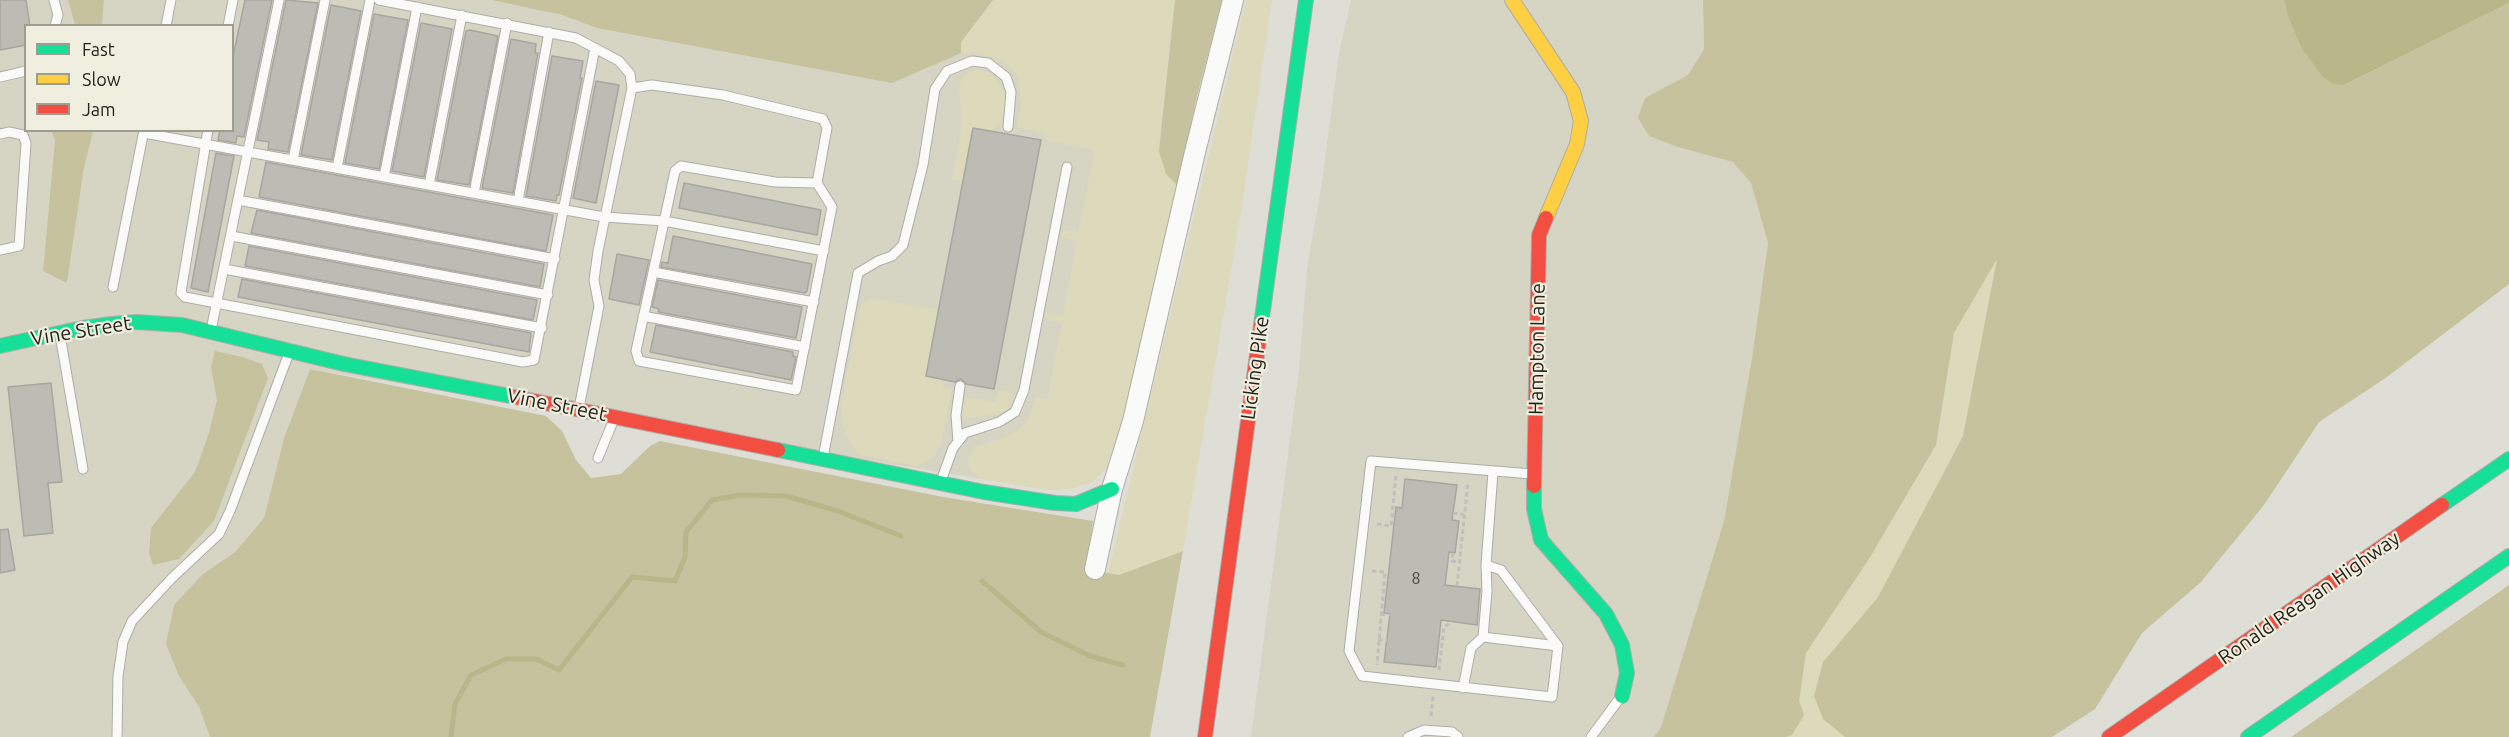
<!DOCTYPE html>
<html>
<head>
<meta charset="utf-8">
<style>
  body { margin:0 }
  #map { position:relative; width:2509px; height:737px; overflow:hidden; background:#dfded6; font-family:Ubuntu,sans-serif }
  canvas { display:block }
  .legend { position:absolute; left:24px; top:24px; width:210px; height:108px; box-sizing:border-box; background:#f0efdf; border:2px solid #9e9d91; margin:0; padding:8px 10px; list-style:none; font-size:18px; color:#23231d }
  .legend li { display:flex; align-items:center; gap:12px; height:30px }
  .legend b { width:30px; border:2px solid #9e9d91 }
</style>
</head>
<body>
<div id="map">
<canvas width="2509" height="737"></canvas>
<ul class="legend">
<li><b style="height:8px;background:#16e098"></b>Fast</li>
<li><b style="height:8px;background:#ffcf43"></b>Slow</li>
<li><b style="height:8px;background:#f24e42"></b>Jam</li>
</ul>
</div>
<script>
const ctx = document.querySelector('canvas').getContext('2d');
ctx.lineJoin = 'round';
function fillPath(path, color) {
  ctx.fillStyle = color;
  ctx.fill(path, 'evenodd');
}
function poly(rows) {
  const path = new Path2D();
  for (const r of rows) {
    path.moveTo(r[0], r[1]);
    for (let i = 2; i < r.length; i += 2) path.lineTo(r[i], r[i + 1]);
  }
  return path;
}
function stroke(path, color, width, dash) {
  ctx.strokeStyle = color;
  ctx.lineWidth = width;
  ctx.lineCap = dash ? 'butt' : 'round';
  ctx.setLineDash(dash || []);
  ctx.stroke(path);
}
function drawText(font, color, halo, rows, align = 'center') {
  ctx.font = font + ' Ubuntu,sans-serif';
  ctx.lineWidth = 4.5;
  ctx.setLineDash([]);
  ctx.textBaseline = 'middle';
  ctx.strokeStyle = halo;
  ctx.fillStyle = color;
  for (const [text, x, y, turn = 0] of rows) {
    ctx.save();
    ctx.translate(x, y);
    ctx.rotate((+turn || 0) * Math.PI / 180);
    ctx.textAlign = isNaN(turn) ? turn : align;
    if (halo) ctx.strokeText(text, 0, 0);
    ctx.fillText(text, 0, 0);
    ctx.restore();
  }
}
const built = poly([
  [0,0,68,0,75,25,26,26,26,130,51,131,55,140,43,271,83,173,93,131,232,130,232,26,102,25,104,0,491,0,562,15,597,28,984,12,993,0,1175,0,1168,73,1178,186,1118,437,1106,468,1092,482,1069,489,1049,490,310,369,284,438,264,518,235,552,203,574,179,676,199,707,210,737,0,737],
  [1351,0,1703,0,1704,48,1688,75,1645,98,1678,147,1733,161,1751,183,1768,243,1752,358,1724,521,1661,727,1654,737,1251,737,1299,370,1307,267,1321,189,1339,53]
]);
const green = poly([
  [993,0,1175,0,1159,151,1166,174,1178,186,1118,437,1106,468,1092,482,1069,489,1049,490,980,479,970,469,968,460,974,447,1009,436,1023,426,1030,416,1035,397,1047,399,1062,323,1047,320,1045,316,1048,313,1063,316,1077,241,1063,238,1062,234,1065,230,1078,232,1095,150,1046,140,1048,134,1017,127,1021,106,1018,76,1005,61,980,54,961,53,961,42],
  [1246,0,1272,0,1241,213,1183,551,1119,575,1108,573],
  [980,70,992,74,1003,90,1006,105,1001,123,992,131,973,128,963,181,952,180,962,123,959,87,962,78,972,71],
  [1998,257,1963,436,1878,597,1823,662,1823,719,1845,737,1786,737,1792,735,1806,653,1869,559,1936,445,1954,333],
  [877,299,939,310,927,376,943,380,943,387,952,389,941,444,934,457,916,466,858,454,846,435,841,415,842,398,861,304,866,300],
  [999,390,1013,393,1007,410,998,414,961,419,966,397,995,402]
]);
const forest = poly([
  [68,0,104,0,102,25,75,25],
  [491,0,993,0,961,42,961,53,892,83,597,28,562,15],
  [1175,0,1222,0,1196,100,1178,186,1166,174,1159,151],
  [1703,0,2284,0,2288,16,2344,85,2509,3,2509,284,2387,377,2319,422,2264,505,2201,582,2142,633,2095,709,2052,737,1845,737,1823,719,1814,696,1823,662,1878,597,1963,436,1997,259,1954,333,1936,445,1869,559,1806,653,1799,701,1804,715,1792,735,1786,737,1654,737,1661,727,1724,521,1752,358,1768,243,1751,183,1733,162,1678,147,1649,136,1638,118,1645,98,1688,75,1704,49],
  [51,131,93,131,83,173,67,283,43,271,55,140],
  [215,351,242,357,262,364,268,378,214,521,179,559,153,565,149,553,151,528,195,472,209,433,217,400,211,367],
  [310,369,546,416,562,431,576,460,591,478,621,474,650,446,660,441,943,497,1093,521,1086,569,1119,575,1183,551,1150,737,210,737,199,707,179,676,166,644,174,605,203,574,235,552,264,518,284,438],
  [2509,585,2509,737,2291,737]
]);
const water = poly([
  [2284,0,2509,0,2509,3,2344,85,2333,84,2322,76,2301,47,2288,16]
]);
const stream = poly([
  [982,581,1041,632,1090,656,1123,665],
  [451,737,455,704,471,675,506,659,536,659,559,670,632,577,675,581,685,557,686,532,712,500,740,495,786,496,838,511,901,536]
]);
const building = poly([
  [0,0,26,0,30,26,26,26,26,45,0,50,0,0],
  [245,0,272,0,244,137,237,136,236,143,218,140,220,130,232,130,232,61,245,0],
  [286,0,318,3,288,152,268,149,269,142,257,140,286,0],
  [331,5,361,11,332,160,301,155,331,5],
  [374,14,408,20,379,169,345,163,374,14],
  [421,23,452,29,424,177,392,171,421,23],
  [470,30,498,36,469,185,437,180,466,31,470,30],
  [511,39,536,44,535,53,538,53,513,193,482,188,511,39],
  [552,56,583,61,580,78,582,78,559,195,557,195,556,201,526,196,552,56],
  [596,81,619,85,596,203,573,198,596,81],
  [973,128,1041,140,994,389,966,384,961,379,955,382,926,376,973,128],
  [216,153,234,156,208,292,191,288,216,153],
  [266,162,553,215,546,251,259,197,266,162],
  [684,183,821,210,817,235,679,208,684,183],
  [257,210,544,264,540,287,251,233,257,210],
  [673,236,812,264,807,291,805,293,661,267,662,262,668,263,673,236],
  [249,246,537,300,533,320,245,266,249,246],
  [617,254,649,260,639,305,609,299,617,254],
  [242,279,531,333,529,352,238,297,242,279],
  [658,280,802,307,796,338,658,312,659,309,652,307,658,280],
  [656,325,793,352,793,356,796,357,791,380,650,352,656,325],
  [51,383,62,482,48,483,53,533,24,536,8,387,51,383],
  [1405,479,1457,485,1452,520,1459,521,1455,553,1449,552,1445,585,1480,589,1477,625,1441,620,1436,667,1384,662,1390,614,1384,613,1396,507,1402,508,1405,479],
  [8,529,15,570,0,573,0,530,8,529]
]);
const path = poly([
  [1453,513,1464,515],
  [1377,524,1391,526,1396,475],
  [1453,553,1452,561,1459,562],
  [1372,571,1385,572,1377,665],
  [1457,586,1468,482],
  [1381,614,1390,615],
  [1378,640,1387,640],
  [1439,670,1444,627,1452,622],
  [1431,716,1433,696]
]);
const lane = poly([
  [54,0,58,15,55,26],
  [379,0,576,38,619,61,630,74,632,88,598,251,594,280,599,306,579,408],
  [166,26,171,0],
  [228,26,233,0],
  [0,77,26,71],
  [632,88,652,85,723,95,823,119,827,128,817,183,832,207,796,390,639,361,636,351,675,171,681,166,775,182,817,183],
  [208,130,182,286,181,293,185,297,523,362,534,360,595,48],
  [144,133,604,217,664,221,824,251],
  [0,134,9,132,23,135,26,143,19,246,0,250],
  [293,160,325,0],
  [337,168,370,0],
  [384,177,417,7],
  [429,185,462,15],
  [474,193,507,23],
  [238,200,555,259],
  [518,201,549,32],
  [231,236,548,295],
  [224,269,542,328],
  [653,272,814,302],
  [113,287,144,130],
  [643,316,805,347],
  [211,330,279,0],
  [60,335,83,469],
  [958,442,956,415,960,386],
  [598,458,614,419],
  [823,458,858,273,878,261,892,256,903,245,923,165,935,89,947,71,972,61,988,63,1006,77,1011,92,1008,127],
  [1493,472,1486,565,1501,570,1558,646,1552,697,1362,676,1349,651,1371,461,1532,474],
  [941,481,953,448,965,433,999,422,1015,412,1024,390,1067,167],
  [1483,637,1558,646],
  [1463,688,1471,648,1483,637,1487,591,1486,565],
  [117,737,118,676,123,642,132,621,172,578,219,534,230,511,289,353],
  [1408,737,1424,730,1452,732,1458,737],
  [1591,737,1620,698]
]);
const street = poly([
  [1095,569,1112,489,1133,421,1195,152,1233,0]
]);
const fast = poly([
  [1261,325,1306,0],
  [0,346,82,328,112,324,136,322,182,325,344,364,515,397],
  [778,450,984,492,1055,503,1076,504,1112,489],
  [1534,486,1534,509,1541,540,1606,614,1622,645,1627,673,1622,696],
  [2442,505,2509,459],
  [2248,737,2509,556]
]);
const slow = poly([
  [1512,0,1573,92,1581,121,1577,144,1546,218]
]);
const jam = poly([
  [515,397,778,450],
  [1534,486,1539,235,1546,218],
  [1205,737,1261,325],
  [2109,737,2442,505]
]);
const numberNames = [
  ["8",1416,579]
];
const streetNames = [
  ["Vine Street",81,331,-9],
  ["Hampton Lane",1537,349,-89],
  ["Licking Pike",1255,368,-82],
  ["Vine Street",557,405,11],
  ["Ronald Reagan Highway",2309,598,-35]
];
fillPath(built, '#d6d5c4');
fillPath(green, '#dcdabb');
fillPath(forest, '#c6c29e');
fillPath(water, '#b9b68a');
stroke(stream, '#b9b68a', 5);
fillPath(building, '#bcbbb4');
stroke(building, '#a7a6a0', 1.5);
stroke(lane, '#aeada7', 11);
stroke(street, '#aeada7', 22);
stroke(fast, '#aeada7', 16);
stroke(slow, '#aeada7', 16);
stroke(jam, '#aeada7', 16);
stroke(path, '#bfbfbd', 3, [4.5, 3]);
stroke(lane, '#fafaf9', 9);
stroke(street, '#fafaf9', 20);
stroke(fast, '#16e098', 14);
stroke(slow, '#ffcf43', 14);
stroke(jam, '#f24e42', 14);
drawText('16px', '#494943', null, numberNames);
drawText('20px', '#23231d', '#f0efdf', streetNames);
</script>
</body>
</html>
